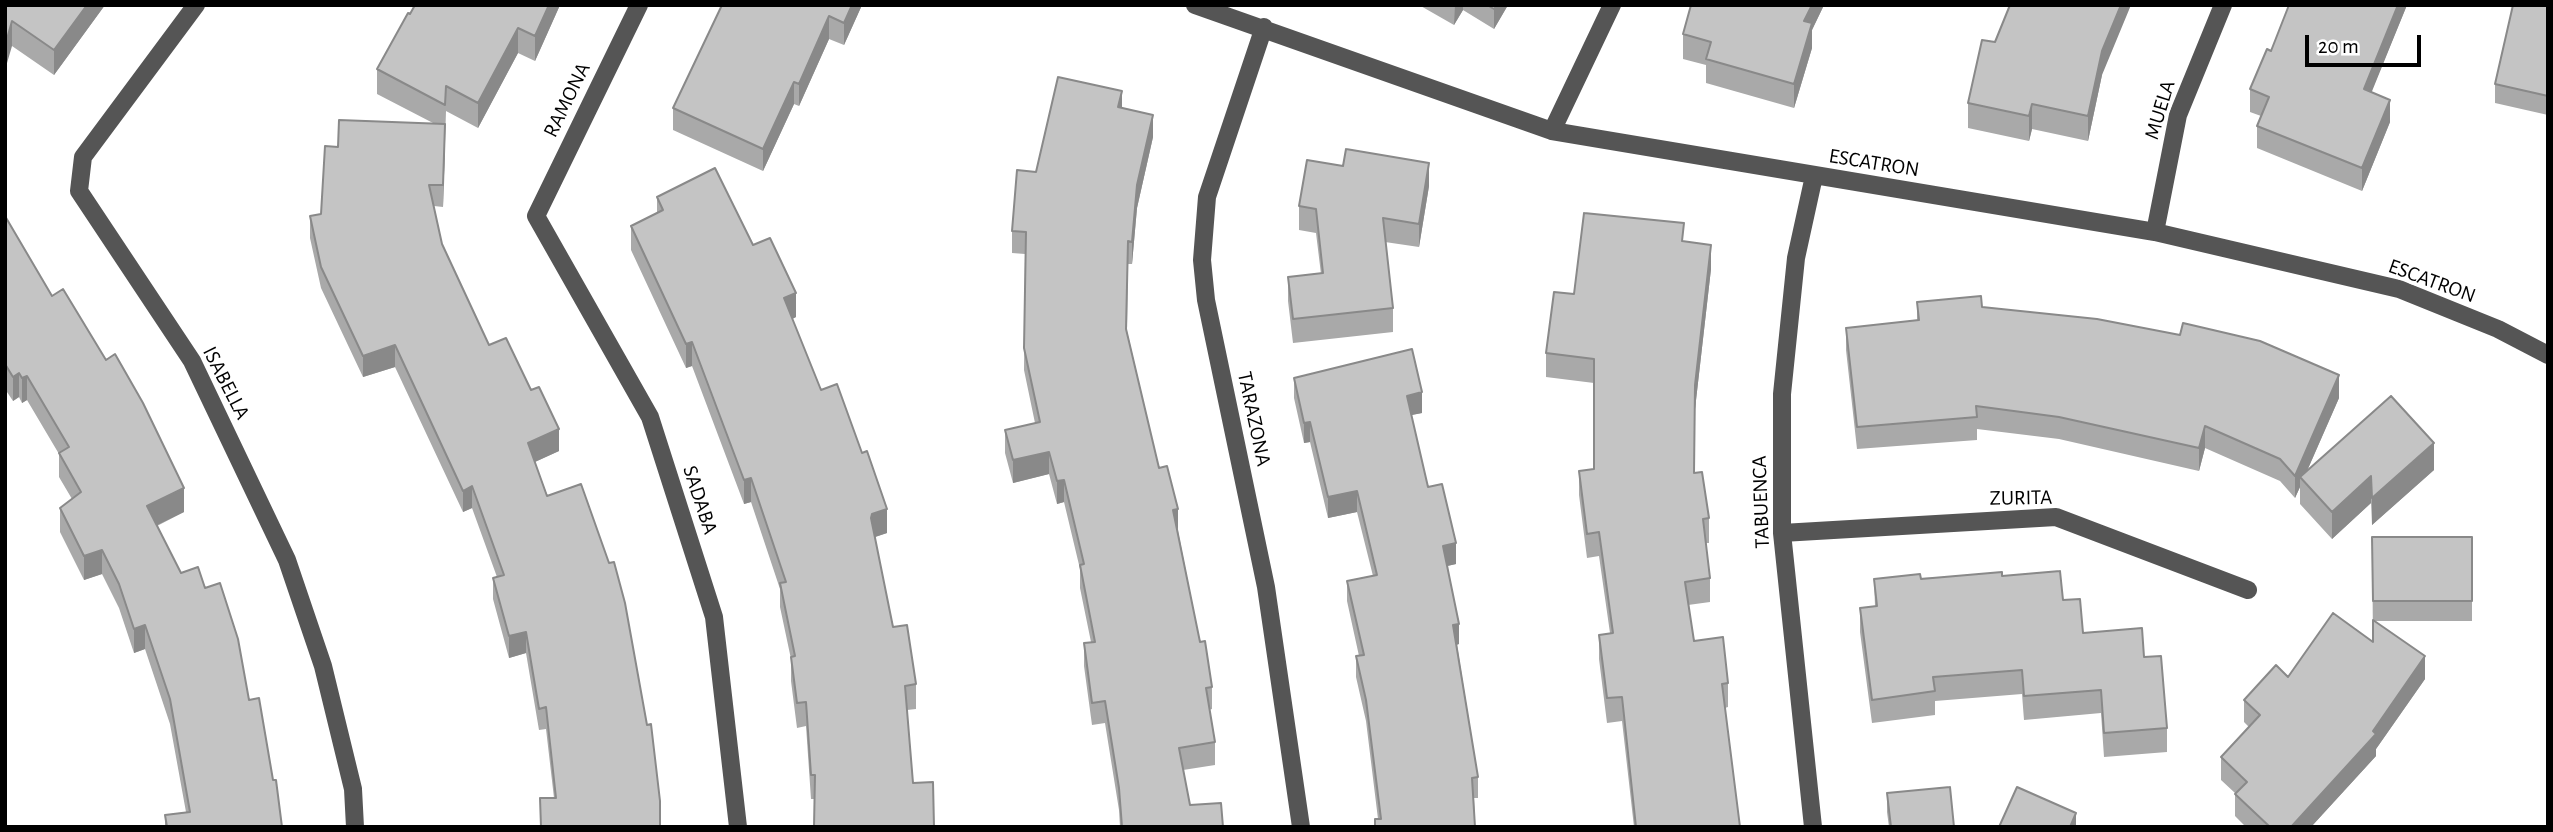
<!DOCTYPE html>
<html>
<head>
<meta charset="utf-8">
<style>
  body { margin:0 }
  #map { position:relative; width:2553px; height:832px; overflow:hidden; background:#fff; font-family:"Alegreya Sans",sans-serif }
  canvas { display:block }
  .frame { position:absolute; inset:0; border:7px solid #000; pointer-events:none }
  .scale { position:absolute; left:2305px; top:35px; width:116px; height:32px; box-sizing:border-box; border:4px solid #000; border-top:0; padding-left:9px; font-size:21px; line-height:24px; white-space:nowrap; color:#000; -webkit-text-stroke:5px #fff; paint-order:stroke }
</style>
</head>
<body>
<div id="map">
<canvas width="2553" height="832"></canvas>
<div class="frame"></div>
<div class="scale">20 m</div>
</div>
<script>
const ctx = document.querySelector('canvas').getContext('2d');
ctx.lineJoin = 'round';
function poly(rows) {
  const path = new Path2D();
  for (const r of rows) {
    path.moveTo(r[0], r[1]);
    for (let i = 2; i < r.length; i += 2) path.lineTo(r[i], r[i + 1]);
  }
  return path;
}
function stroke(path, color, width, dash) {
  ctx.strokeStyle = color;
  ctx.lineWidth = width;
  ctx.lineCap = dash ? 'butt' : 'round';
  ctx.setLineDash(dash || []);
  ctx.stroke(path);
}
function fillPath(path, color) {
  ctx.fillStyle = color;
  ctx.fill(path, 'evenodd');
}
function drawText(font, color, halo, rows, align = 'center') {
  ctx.font = font + ' "Alegreya Sans",sans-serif';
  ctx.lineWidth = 7;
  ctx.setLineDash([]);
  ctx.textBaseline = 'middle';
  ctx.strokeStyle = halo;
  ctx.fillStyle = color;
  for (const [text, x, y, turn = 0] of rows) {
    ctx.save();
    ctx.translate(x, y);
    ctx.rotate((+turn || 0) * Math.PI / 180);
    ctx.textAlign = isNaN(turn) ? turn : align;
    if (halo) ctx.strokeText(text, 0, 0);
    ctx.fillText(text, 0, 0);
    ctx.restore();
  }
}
const minor = poly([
  [196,5,83,157,79,191,192,361,287,560,323,666,353,789,355,827],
  [639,5,536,216,650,417,714,617,738,827],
  [1195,5,1552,131,2155,232,2399,289,2498,329,2548,355],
  [1264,27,1207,197,1202,260,1206,300,1266,587,1301,827],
  [1552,131,1612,5],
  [2155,232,2178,115,2223,5],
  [1782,533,2056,517,2248,590],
  [1813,827,1782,533,1782,394,1796,258,1814,176]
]);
const wall = poly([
  [5,5,105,5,54,75,12,46],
  [415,5,560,5,535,61,518,53,478,128,446,111,443,207,434,206,442,244,489,345,559,451,535,462,660,801,554,798,546,729,539,730,526,653,509,658,493,599,493,578,497,577,472,508,463,512,395,367,363,377,321,288,310,238,310,216,321,214,338,147,433,123,377,94,377,69],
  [722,5,862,5,844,45,829,39,799,106,794,104,763,171,673,130,673,108],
  [1419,5,1508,5,1494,29,1463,10,1454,25],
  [1691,5,1824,5,1812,30,1812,48,1794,108,1706,83,1706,65,1683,59,1683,34],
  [2289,5,2407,5,2371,92,2390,122,2362,191,2257,148,2257,126,2261,116,2250,112,2250,89,2271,51],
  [2548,5,2548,115,2495,103,2495,84],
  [2102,75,2088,141,2032,129,2029,141,1968,128,1968,103],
  [1122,108,1153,137,1137,208,1132,264,1128,264,1127,331,1159,468,1178,531,1200,642,1212,687,1212,709,1209,710,1215,742,1215,765,1183,770,1190,805,1223,827,1120,827,1119,810,1105,723,1092,725,1084,666,1084,643,1091,642,1080,588,1080,569,1064,502,1057,504,1049,474,1013,483,1005,453,1005,430,1035,423,1024,370,1025,254,1012,253,1012,231],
  [1429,186,1419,247,1385,242,1393,308,1393,332,1293,343,1288,301,1288,277,1321,274,1316,233,1299,230,1299,206],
  [657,197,753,245,796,317,792,319,821,390,887,533,875,537,893,627,916,684,916,709,907,710,815,799,811,799,806,726,797,728,791,681,791,659,780,607,780,589,751,502,744,504,692,366,686,368,631,250,631,226,657,213],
  [5,216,52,296,184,512,157,526,181,573,205,588,249,700,282,827,165,827,165,815,186,812,170,724,145,649,134,653,119,608,102,574,84,580,60,532,60,508,72,499,59,477,59,454,27,400,22,403,19,397,13,401,5,389],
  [1684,241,1711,269,1695,409,1694,473,1709,518,1709,543,1706,543,1710,578,1710,602,1688,605,1694,641,1728,683,1728,707,1725,708,1740,827,1634,827,1622,721,1607,723,1599,659,1599,635,1610,633,1599,556,1587,558,1579,495,1579,471,1594,469,1594,383,1546,377,1546,353,1574,294],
  [1917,302,1982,307,2339,398,2307,471,2434,470,2372,525,2371,503,2332,539,2300,504,2300,487,2295,498,2280,481,2205,448,2199,471,2059,439,1977,429,1977,440,1857,449,1846,350,1846,328,1917,320],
  [1294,378,1422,413,1411,415,1428,487,1456,564,1447,566,1459,644,1457,645,1478,777,1478,798,1474,798,1475,827,1375,827,1375,819,1378,819,1366,721,1356,677,1356,656,1359,656,1347,601,1347,581,1373,576,1357,512,1328,518,1310,442,1304,443,1294,398],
  [2372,537,2472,537,2472,621,2374,621,2425,679,2376,749,2376,756,2311,827,2246,827,2235,816,2235,793,2221,780,2221,757,2249,727,2244,722,2244,700,2373,641],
  [2002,576,2063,600,2083,633,2167,728,2167,752,2104,757,2101,713,2024,720,2022,694,1935,701,1935,715,1872,723,1860,632,1860,608,1875,606,1874,579],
  [1887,793,1954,827,1889,827,1887,812]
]);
const shadedWall = poly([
  [87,5,105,5,54,75,54,50],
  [549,5,560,5,535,61,535,36],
  [852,5,862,5,844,45,844,23],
  [1455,5,1463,5,1463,10,1454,25],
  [1497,5,1508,5,1494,29,1494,9],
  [1812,5,1824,5,1812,30,1812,48,1794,108,1794,84,1804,21],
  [2121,5,2131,5,2102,75,2088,141,2088,116,2102,51],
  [2398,5,2407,5,2364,111,2364,89],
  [829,16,829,39,799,106,799,84],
  [12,21,12,46,5,70,5,46],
  [518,28,518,53,478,128,478,103],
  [794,82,794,104,763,171,763,149],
  [1122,91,1122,113,1118,107],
  [2390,100,2390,122,2362,191,2362,168],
  [2032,104,2032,129,2029,141,2029,116],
  [1153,115,1153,137,1137,208,1132,264,1132,242,1137,185],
  [445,124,445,145,443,207,443,185],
  [1429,163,1429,186,1419,247,1419,224],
  [1711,245,1711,269,1695,409,1695,385],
  [796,293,796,317,784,323,784,298],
  [692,342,692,366,686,368,686,344],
  [395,345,395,367,363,377,363,356],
  [19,373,19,397,13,401,13,377],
  [2339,375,2339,398,2303,480,2300,477,2300,487,2295,498,2295,476],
  [27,376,27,400,22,403,22,378],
  [1422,392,1422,413,1407,416,1407,396],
  [1310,422,1310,442,1304,443,1304,423],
  [2205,426,2205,448,2199,471,2199,448],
  [559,429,559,451,528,465,528,443],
  [2434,443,2434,470,2372,525,2372,498],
  [1049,452,1049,474,1013,483,1013,460],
  [2371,476,2371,503,2332,539,2332,512],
  [751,478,751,502,744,504,744,480],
  [1064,480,1064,502,1057,504,1057,481],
  [472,486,472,508,463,512,463,491],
  [184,488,184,512,147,530,147,506],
  [1357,491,1357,512,1328,518,1328,497],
  [887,509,887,533,872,538,871,518,872,514],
  [1178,509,1178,532,1173,510],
  [1456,543,1456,564,1443,567,1443,546],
  [102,550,102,574,84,580,84,556],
  [1459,624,1459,644,1453,645,1453,625],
  [145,625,145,649,134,653,134,629],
  [526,632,526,653,509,658,509,636],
  [2425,656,2425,679,2376,749,2376,756,2311,827,2291,827,2373,731],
  [2076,813,2076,827,2070,827]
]);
const building = poly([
  [5,5,87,5,54,50,12,21,5,46,5,5],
  [415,5,549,5,535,36,518,28,478,103,446,86,445,105,377,69,408,13,410,14,415,5],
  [722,5,852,5,844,23,829,16,799,84,794,82,763,149,673,108,722,5],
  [1487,5,1497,5,1494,9,1487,5],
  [1691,5,1812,5,1804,21,1812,23,1794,84,1706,59,1711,42,1683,34,1691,5],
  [2010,5,2121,5,2102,51,2088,116,2032,104,2029,116,1968,103,1982,40,1995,42,2010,5],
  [2289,5,2398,5,2364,89,2390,100,2362,168,2257,126,2269,97,2250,89,2267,49,2271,51,2289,5],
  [2513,5,2548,5,2548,96,2495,84,2513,5],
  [1058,77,1122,91,1118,107,1153,115,1137,185,1132,242,1128,241,1126,329,1159,468,1167,466,1178,509,1173,510,1200,642,1205,641,1212,687,1206,688,1215,742,1179,748,1190,805,1221,803,1223,827,1122,827,1119,788,1105,701,1092,703,1084,643,1095,642,1080,565,1084,564,1064,480,1057,481,1049,452,1013,460,1005,430,1040,422,1024,348,1026,232,1012,231,1017,170,1036,172,1058,77],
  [339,120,445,124,443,185,429,185,442,244,489,345,506,338,531,390,539,387,559,429,528,443,547,496,581,484,609,563,614,562,625,603,647,725,651,724,660,801,660,827,541,827,540,798,556,798,546,707,539,709,526,632,509,636,493,578,504,575,472,486,463,491,395,345,363,356,321,267,310,216,321,214,325,146,338,147,339,120],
  [1346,149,1429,163,1419,224,1383,218,1393,308,1293,319,1288,277,1323,273,1316,209,1299,206,1307,160,1343,166,1346,149],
  [715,168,753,245,770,238,796,293,784,298,821,390,837,384,862,453,867,451,887,509,872,514,871,518,893,627,907,625,916,684,905,686,913,783,933,782,934,827,814,827,815,775,811,775,806,702,797,703,791,657,795,656,780,583,786,582,751,478,744,480,692,342,686,344,631,226,663,210,657,197,715,168],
  [1584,213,1684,223,1682,241,1711,245,1695,385,1694,473,1702,472,1709,518,1703,519,1710,578,1685,582,1694,641,1723,637,1728,683,1722,684,1740,827,1636,827,1622,697,1607,698,1599,635,1613,633,1599,532,1587,534,1579,471,1594,469,1594,359,1546,353,1554,292,1574,294,1584,213],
  [5,216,52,296,63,289,106,360,115,354,143,403,184,488,147,506,181,573,198,567,205,588,220,583,238,639,249,700,259,698,273,780,276,780,282,827,167,827,165,815,190,812,170,699,145,625,134,629,119,584,102,550,84,556,60,508,81,492,59,453,69,447,27,376,22,378,19,373,13,377,5,364,5,216],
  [1981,296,1982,307,2097,319,2180,335,2183,323,2260,341,2339,375,2295,476,2280,459,2205,426,2199,448,2059,417,1976,406,1977,417,1857,427,1846,328,1919,320,1917,302,1981,296],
  [1412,349,1422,392,1407,396,1428,487,1442,484,1456,543,1443,546,1459,624,1453,625,1478,777,1472,778,1475,827,1375,827,1375,819,1381,819,1366,700,1356,656,1364,655,1347,581,1377,575,1357,491,1328,497,1310,422,1304,423,1294,378,1412,349],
  [2391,396,2434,443,2372,498,2371,476,2332,512,2300,477,2391,396],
  [2372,537,2472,537,2472,601,2373,601,2372,537],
  [2060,571,2063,600,2080,599,2083,633,2142,628,2144,657,2161,656,2167,728,2104,733,2101,690,2024,696,2022,670,1933,677,1935,691,1872,700,1860,608,1877,606,1874,579,1920,574,1921,579,2002,572,2002,576,2060,571],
  [2333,613,2373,642,2373,620,2425,656,2373,731,2376,734,2291,827,2270,827,2235,794,2247,782,2221,757,2260,715,2244,700,2276,665,2288,677,2333,613],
  [1950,787,1954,827,1891,827,1887,793,1950,787],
  [2017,787,2076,813,2070,827,1999,827,2017,787]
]);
const streetNames = [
  ["RAMONA",567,100,-64],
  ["MUELA",2160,110,-73],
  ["ESCATRON",1874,163,9],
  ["ESCATRON",2432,281,20],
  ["ISABELLA",226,383,63],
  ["TARAZONA",1254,419,78],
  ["ZURITA",2021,498,-1],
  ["SADABA",700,500,72],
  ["TABUENCA",1761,502,-92]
];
stroke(minor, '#555', 18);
fillPath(wall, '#a9a9a9');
fillPath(shadedWall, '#898989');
fillPath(building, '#c4c4c4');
stroke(building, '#898989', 2);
drawText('21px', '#000', '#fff', streetNames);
</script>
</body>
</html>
